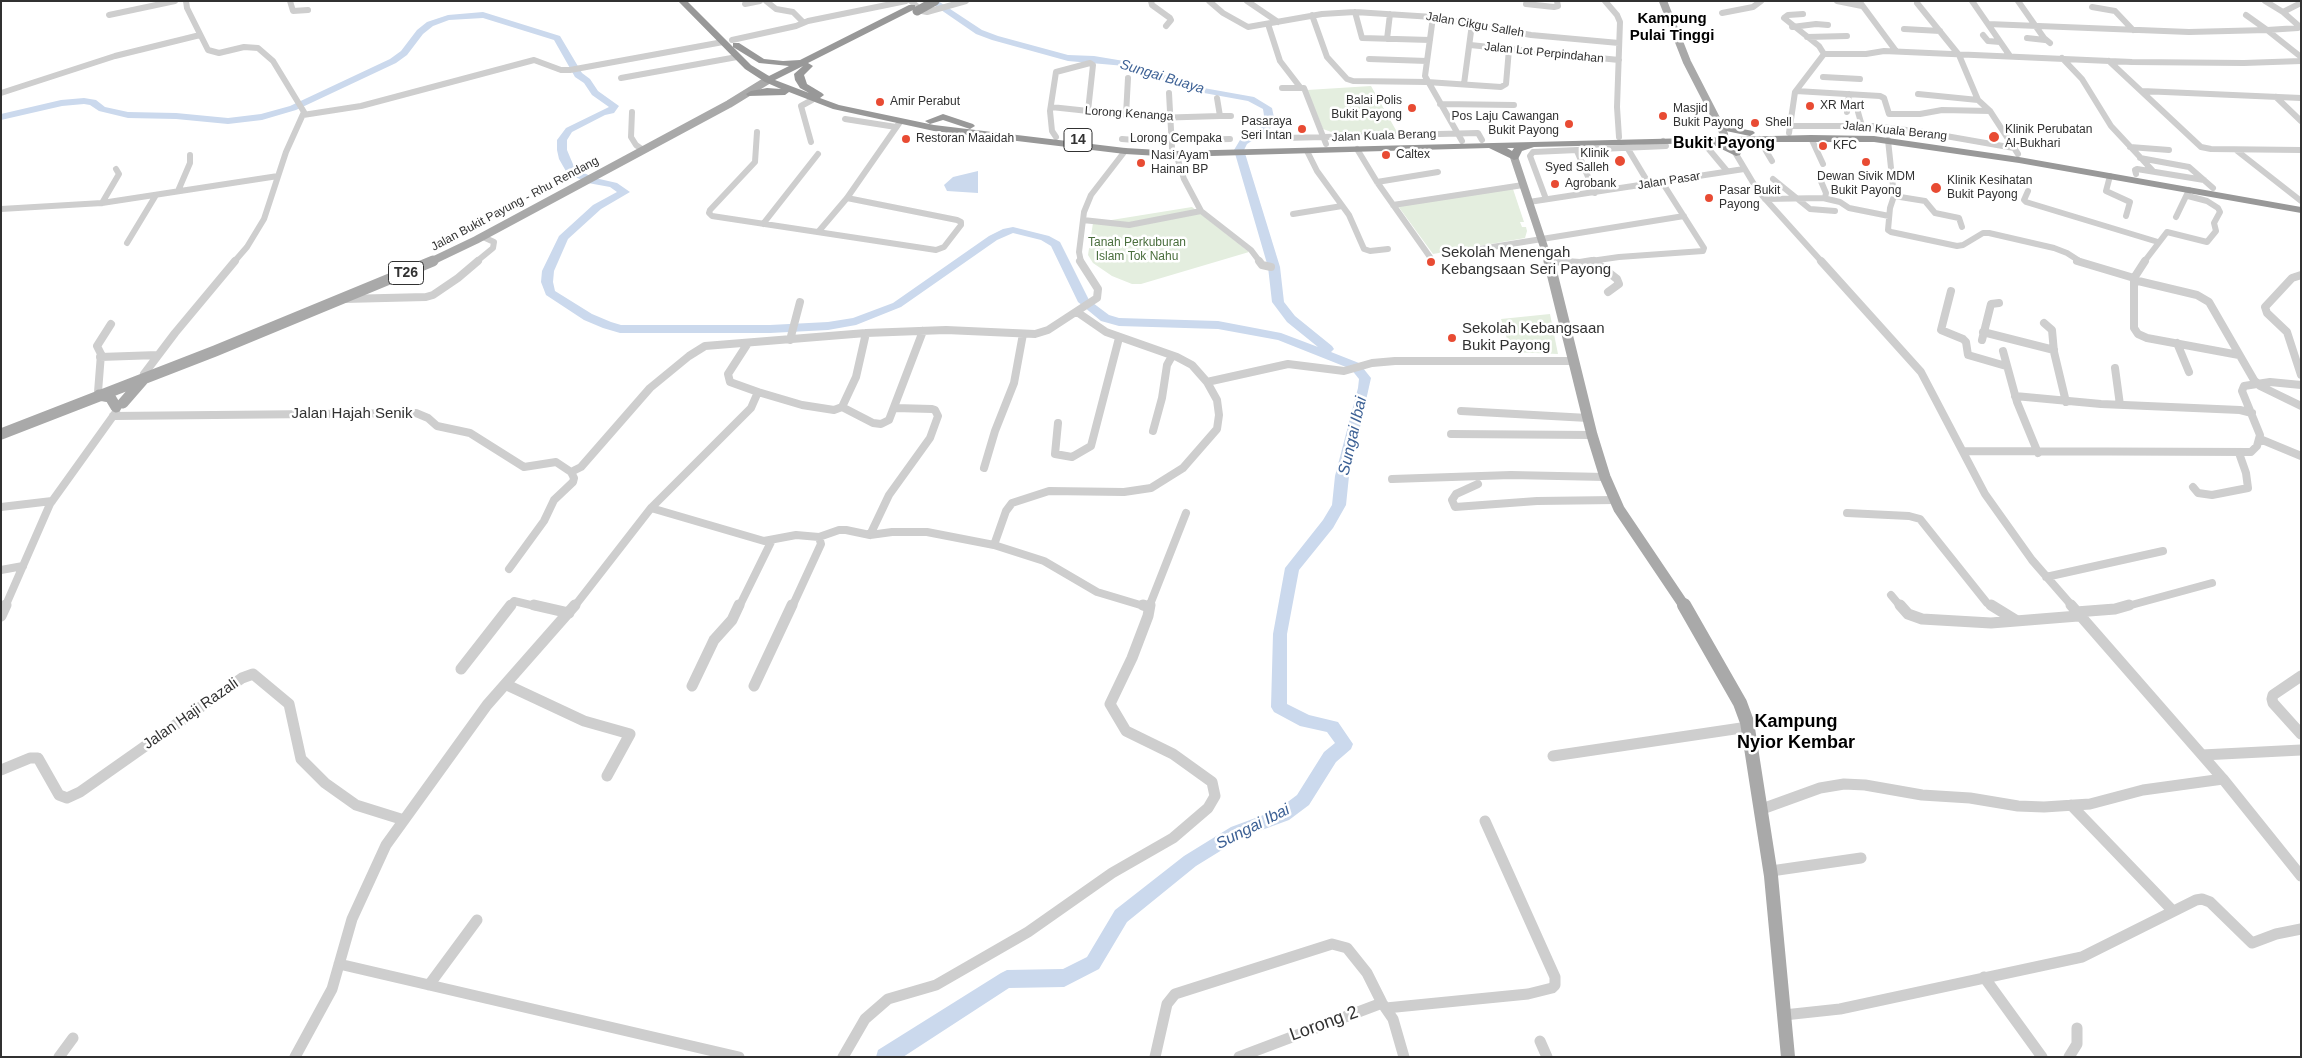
<!DOCTYPE html>
<html>
<head>
<meta charset="utf-8">
<style>
  body { margin:0 }
  #map { position:relative; width:2302px; height:1058px; overflow:hidden; background:#fff; font-family:Arial,sans-serif }
  canvas { display:block }
  .frame { position:absolute; inset:0; border:2px solid #313131; pointer-events:none }
</style>
</head>
<body>
<div id="map">
<canvas width="2302" height="1058"></canvas>
<div class="frame"></div>
</div>
<script>
const ctx = document.querySelector('canvas').getContext('2d');
ctx.lineJoin = 'round';
function fillPath(path, color) {
  ctx.fillStyle = color;
  ctx.fill(path, 'evenodd');
}
function poly(rows) {
  const path = new Path2D();
  for (const r of rows) {
    path.moveTo(r[0], r[1]);
    for (let i = 2; i < r.length; i += 2) path.lineTo(r[i], r[i + 1]);
  }
  return path;
}
function stroke(path, color, width, dash) {
  ctx.strokeStyle = color;
  ctx.lineWidth = width;
  ctx.lineCap = dash ? 'butt' : 'round';
  ctx.setLineDash(dash || []);
  ctx.stroke(path);
}
function drawText(font, color, halo, rows, align = 'center') {
  ctx.font = font + ' Arial,sans-serif';
  ctx.lineWidth = 5;
  ctx.setLineDash([]);
  ctx.textBaseline = 'middle';
  ctx.strokeStyle = halo;
  ctx.fillStyle = color;
  for (const [text, x, y, turn = 0] of rows) {
    ctx.save();
    ctx.translate(x, y);
    ctx.rotate((+turn || 0) * Math.PI / 180);
    ctx.textAlign = isNaN(turn) ? turn : align;
    if (halo) ctx.strokeText(text, 0, 0);
    ctx.fillText(text, 0, 0);
    ctx.restore();
  }
}
const green = poly([
  [1371,86,1397,132,1337,134,1323,129,1307,90],
  [1513,189,1524,222,1520,222,1522,227,1526,227,1527,231,1525,238,1433,254,1398,206],
  [1192,207,1249,252,1141,284,1132,284,1112,276,1093,263,1088,255,1093,223],
  [1550,314,1558,354,1511,352,1501,319]
]);
const water = poly([
  [978,171,978,193,947,191,944,185,953,177]
]);
const river = poly([
  [928,1,938,1,982,30,998,36,1068,55,1094,56,1130,62,1198,87,1254,97,1272,108,1275,122,1269,130,1247,144,1244,150,1280,267,1284,302,1295,316,1332,346,1334,349,1331,352,1359,363,1371,378,1349,476,1346,505,1333,528,1299,570,1287,634,1287,704,1309,715,1338,722,1353,744,1351,749,1336,762,1309,805,1289,820,1243,837,1196,866,1127,922,1099,969,1064,987,1009,988,903,1057,876,1057,878,1050,1001,973,1007,970,1063,969,1087,957,1115,910,1184,856,1231,827,1277,810,1297,795,1324,752,1335,743,1327,732,1300,726,1274,712,1271,707,1273,634,1285,568,1323,520,1332,505,1335,476,1358,388,1359,379,1351,369,1278,340,1218,329,1119,326,1101,321,1078,302,1051,246,1041,240,1013,233,997,240,901,307,856,325,828,330,770,333,620,333,603,328,584,320,546,295,541,282,542,271,559,236,593,205,617,192,610,187,588,183,567,173,559,159,557,150,557,140,566,128,609,107,592,95,584,83,575,77,554,40,483,18,449,20,433,26,423,34,407,55,396,63,296,110,262,120,228,124,176,119,128,118,99,111,90,105,84,104,62,106,1,120,1,114,61,100,84,98,96,100,105,107,128,112,176,113,228,118,261,114,290,106,390,59,401,51,417,30,427,22,448,15,483,12,560,36,582,73,590,79,598,91,619,106,614,113,605,115,572,132,567,140,567,150,575,169,595,178,617,183,630,192,601,209,568,239,554,271,553,282,555,291,592,314,611,322,621,325,770,325,828,322,853,318,893,303,989,236,1003,229,1013,227,1049,236,1060,242,1089,300,1109,315,1119,318,1218,321,1281,333,1318,347,1287,322,1272,302,1268,267,1234,150,1240,140,1263,126,1265,122,1263,109,1248,101,1193,91,1125,66,1068,61,992,40,976,34,928,1]
]);
const minorFar2 = poly([
  [186,1,187,8,208,50,219,53,244,47,258,48,273,61,304,112,286,152,264,219,247,247,234,262],
  [290,1,293,11,308,10],
  [766,1,776,9,793,12,803,22],
  [911,1,922,11,927,12,966,1],
  [1151,1,1152,5,1170,18,1171,20,1166,26],
  [1209,1,1223,13,1248,27,1322,14,1355,12,1433,17,1531,35,1619,43],
  [1247,1,1278,22],
  [1605,1,1617,15,1620,22,1617,107,1619,137],
  [1837,1,1862,6],
  [1859,1,1896,51],
  [1972,1,2010,56],
  [2018,1,2044,38,2050,43],
  [2265,1,2283,12,2299,26,2298,28,2267,30,2301,57],
  [1917,3,1959,55,1978,100,1990,111,2018,154],
  [745,4,760,1],
  [1526,4,1554,7,1558,6,1557,1],
  [2092,7,2115,11,2133,30],
  [1355,12,1362,38,1430,40],
  [2283,12,2301,3],
  [1722,13,1753,7,1761,1],
  [109,15,175,1],
  [1312,15,1327,57,1347,79,1353,81,1427,82,1501,87,1506,84,1509,49],
  [2246,15,2267,30],
  [1433,17,1425,76,1462,141],
  [1268,24,1280,61,1300,87],
  [1988,24,2189,32,2267,30],
  [1792,27,1816,24,1828,25],
  [1904,29,1940,31],
  [1983,35,1988,41,2000,42],
  [1807,37,1847,36],
  [2027,38,2045,40],
  [1387,39,1390,14],
  [732,40,796,26,808,21,906,1],
  [1470,45,1619,60],
  [1824,54,1866,54,1884,51,2132,62,2244,63,2301,61],
  [2062,58,2082,79,2111,126,2153,171],
  [1369,59,1427,61],
  [2109,61,2201,147,2211,149,2301,150],
  [1823,77,1860,79],
  [621,78,737,57],
  [1464,84,1472,24],
  [1282,88,1304,88,1326,144],
  [1796,91,1880,96,1884,98,1889,114,1920,114,1942,110,1990,111],
  [2142,91,2301,98],
  [1,93,115,56,200,35],
  [1169,93,1172,148],
  [1918,94,1978,100],
  [2276,97,2301,121],
  [1440,104,1514,105],
  [1051,107,1154,118,1220,116,1217,98],
  [632,112,631,137,636,145,643,150],
  [1847,112,1849,94],
  [1858,112,1862,126],
  [303,115,361,106,534,60,561,70,570,70,723,42],
  [1126,115,1128,78],
  [1220,116,1231,116],
  [845,119,896,127],
  [1790,126,1873,126,1923,132,2014,148],
  [757,132,755,162,710,210,709,213,712,216,936,250,944,247,961,225,961,222,957,220,847,198],
  [1789,133,1795,92,1824,54,1819,46,1784,18,1788,15,1803,14],
  [1724,134,1758,191,1822,262],
  [1056,137,1052,131,1050,111,1056,72,1090,63,1093,65,1088,111],
  [1285,138,1478,133,1482,140],
  [1811,138,1823,164],
  [1122,139,1148,141,1230,139],
  [1759,139,1772,161],
  [1888,140,1894,196,1890,208,1888,230,1891,232,1957,246,1963,245,1983,233,1989,233,2054,248,2067,253,2081,262],
  [811,142,801,106,812,100],
  [1707,147,1727,171],
  [2130,147,2169,150],
  [1357,149,1377,182,1430,257],
  [1628,149,1649,184],
  [2236,150,2301,201],
  [1307,151,1317,171,1349,215,1364,249,1370,251,1388,249],
  [1577,151,1595,193],
  [1176,154,1184,179,1201,211,1251,250,1260,262],
  [2140,158,2189,167,2213,188],
  [2136,174,2135,170,2137,169,2204,180],
  [2110,176,2106,191,2130,202,2126,216],
  [1773,179,1810,209,1835,211],
  [1820,179,1826,193,1825,198],
  [1377,182,1438,172],
  [178,191,190,163,190,155],
  [2028,191,2024,200,2026,202,2158,242],
  [1894,196,1925,201,1935,213,1959,218,1962,227],
  [1546,199,1530,156,1533,152,1666,146,1663,141],
  [1765,199,1823,198,1840,202,1849,208,1889,216],
  [1529,202,1744,169],
  [102,203,119,174,116,169],
  [1393,205,1523,185],
  [1,209,102,203,278,176],
  [1293,214,1342,206],
  [2176,217,2189,190],
  [1083,220,1129,225,1201,211],
  [763,224,818,154],
  [819,231,847,198,900,122],
  [127,243,156,195],
  [1474,250,1684,216],
  [1549,261,1572,262],
  [1594,261,1595,262],
  [476,262,493,248,494,242,483,237],
  [1081,262,1079,252,1084,212,1091,195,1125,151],
  [1584,262,1619,257,1703,251,1704,248,1662,182],
  [2144,262,2167,232,2207,242,2216,231,2214,223,2220,212,2218,208,2207,201,2188,196]
]);
const minorFar1 = poly([
  [1259,261,1262,265,1271,267],
  [1552,261,1580,263,1592,261],
  [1594,261,1617,279,1619,284,1608,292],
  [1821,261,1921,372,1985,494,2032,560,2073,607],
  [2077,261,2134,278],
  [2145,261,2134,278,2134,328,2138,334,2147,338,2239,355],
  [2301,275,2292,278,2265,307,2267,313,2287,332,2301,375],
  [2134,280,2197,295,2209,302,2254,380,2260,386,2301,406],
  [1951,291,1941,330,1963,339,1966,342,1968,355,2006,366],
  [344,299,426,297,433,295,458,278,478,261],
  [2044,323,2052,330,2054,352,2066,402],
  [1983,332,2054,350],
  [790,340,800,302],
  [1982,340,1991,304,1999,303],
  [2177,343,2189,372],
  [2003,351,2017,402,2038,453],
  [100,357,158,355],
  [2115,368,2120,405],
  [144,374,175,333,235,261],
  [1207,382,1288,364,1344,371,1372,363,1395,361,1574,361],
  [98,392,101,354,97,346,111,324],
  [758,392,802,405,834,410,842,407,856,377,866,333],
  [2015,396,2101,404,2240,410,2252,413],
  [842,407,873,423,881,424,889,420,923,331],
  [1461,411,1588,418],
  [113,416,416,413,428,418,437,426,470,433,524,467,556,462,571,472,574,478,573,482,554,500,544,521,509,569],
  [1058,423,1055,454,1072,457,1091,446,1119,338],
  [1153,431,1162,398,1167,365,1172,356],
  [1451,434,1592,435],
  [2260,439,2301,456],
  [1964,451,2251,452,2257,446,2260,435,2242,391,2244,386,2270,382,2301,385],
  [984,468,995,431,1014,383,1023,334],
  [571,472,581,467,650,388,689,356,705,346,866,333,946,330,1035,334,1048,330,1097,298,1098,289,1080,261],
  [1392,479,1511,475,1605,477],
  [1478,484,1456,494,1452,500,1455,507,1537,501,1615,500],
  [2193,487,2198,493,2212,495,2248,488,2246,473,2239,453],
  [1,507,52,501],
  [651,508,764,541,796,535,819,537,839,530,846,530,870,535,892,532,927,532,994,545,1044,561,1097,592,1147,607],
  [1847,513,1909,516,1920,519,1987,603,1993,607],
  [870,535,889,495,930,438,938,416,935,410,932,409,895,408],
  [994,545,1006,511,1012,503,1049,491,1124,492,1151,488,1183,468,1217,429,1219,415,1217,400,1207,382,1192,365,1177,357,1106,332,1077,312],
  [1,570,23,566],
  [2046,577,2163,551],
  [1891,595,1901,607],
  [5,607,50,504,116,412],
  [510,607,514,601,539,607],
  [574,607,651,508,751,408,758,392,730,382,728,374,748,343],
  [739,607,772,540],
  [792,607,821,544,819,537],
  [1149,607,1186,513],
  [2124,607,2212,583]
]);
const minor = poly([
  [534,605,569,613],
  [1143,605,1149,607],
  [1900,605,1908,614,1922,619,1991,623,2078,616],
  [1991,605,2017,621],
  [2071,605,2223,779,2301,876],
  [2076,612,2115,609,2129,605],
  [1,616,6,605],
  [461,669,511,605],
  [2301,676,2273,695,2272,699,2273,703,2301,734],
  [507,685,584,721,630,734,607,776],
  [692,686,714,640,732,620,739,605],
  [754,686,792,605],
  [2202,755,2301,750],
  [1553,756,1748,727],
  [1,770,30,758,38,758,59,795,67,798,80,792,242,678,253,674,289,704,301,759,325,783,356,805,404,820],
  [2071,805,2172,910],
  [1762,809,1820,788,1844,784,1865,785,1922,795,1970,798,2018,806,2044,807,2090,804,2143,790,2223,779],
  [1771,871,1861,858],
  [339,964,739,1057],
  [1984,977,2042,1057],
  [429,985,477,920],
  [1386,1008,1528,994,1552,988,1555,985,1555,977,1485,821],
  [1784,1015,1840,1009,2082,957,2196,900,2202,899,2210,902,2252,943,2276,934,2301,929],
  [1540,1041,1547,1057],
  [59,1057,73,1038],
  [295,1057,332,989,352,919,386,845,487,705,575,605],
  [843,1057,865,1019,888,999,936,985,1028,932,1112,873,1173,838,1208,808,1215,796,1212,782,1173,754,1126,731,1110,704,1132,658,1148,616,1150,605],
  [1155,1057,1167,1004,1175,994,1332,944,1347,948,1367,973,1382,1003,1393,1019,1404,1057],
  [1239,1057,1382,1003],
  [2069,1057,2077,1044,2077,1028]
]);
const majorFar2 = poly([
  [1663,1,1687,62,1724,134],
  [1514,157,1549,262],
  [430,262,476,240,729,104,768,80]
]);
const majorFar1 = poly([
  [1549,261,1592,435,1605,477,1619,509,1685,607],
  [99,395,110,397,116,407],
  [123,403,143,380],
  [1,434,215,351,433,261]
]);
const major = poly([
  [1684,605,1740,703,1747,722,1771,876,1788,1057]
]);
const highway = poly([
  [678,1,687,1,733,47,733,43,739,43,764,59,783,61,800,60,909,5,915,5,915,9,808,63,813,66,804,75,807,84,822,93,824,95,820,98,839,105,934,125,1125,148,1176,151,1811,135,1874,136,2019,157,2301,207,2301,213,2019,163,1874,142,1753,142,1744,146,1740,155,1736,156,1709,143,1534,147,1522,151,1518,159,1514,160,1489,148,1176,157,1125,154,934,131,833,109,789,92,785,95,748,96,746,94,751,91,767,88,781,89,765,82,745,69,678,1],
  [733,47,759,63,789,66,769,76,751,65,733,47],
  [803,66,794,74,795,80,800,88,809,93,775,80,803,66],
  [1723,143,1736,143,1733,148,1723,143],
  [1507,148,1514,148,1512,151,1507,148],
  [943,114,973,124,975,126,970,129,943,120,930,124,925,121,943,114],
  [1715,117,1732,127,1753,131,1755,133,1750,136,1726,131,1712,122,1712,118,1715,117]
]);
const highwayBridge = poly([
  [917,11,935,1]
]);
const markers = [
  [880,102,5,"#e84b33"],
  [1810,106,5,"#e84b33"],
  [1412,108,5,"#e84b33"],
  [1663,116,5,"#e84b33"],
  [1755,123,5,"#e84b33"],
  [1569,124,5,"#e84b33"],
  [1302,129,5,"#e84b33"],
  [1994,137,6,"#e84b33"],
  [906,139,5,"#e84b33"],
  [1823,146,5,"#e84b33"],
  [1386,155,5,"#e84b33"],
  [1620,161,6,"#e84b33"],
  [1866,162,5,"#e84b33"],
  [1141,163,5,"#e84b33"],
  [1555,184,5,"#e84b33"],
  [1936,188,6,"#e84b33"],
  [1709,198,5,"#e84b33"],
  [1431,262,5,"#e84b33"],
  [1452,338,5,"#e84b33"]
];
const farStreetnames = [
  ["Jalan Cikgu Salleh",1475,25,10],
  ["Jalan Lot Perpindahan",1544,53,6],
  ["Lorong Kenanga",1129,114,4],
  ["Jalan Kuala Berang",1895,131,6],
  ["Jalan Kuala Berang",1384,136,-2],
  ["Lorong Cempaka",1176,139],
  ["Jalan Pasar",1669,181,-9],
  ["Jalan Bukit Payung - Rhu Rendang",515,204,-28]
];
const farPoinames = [
  ["Balai Polis",1402,101,"right"],
  ["Bukit Payong",1402,115,"right"],
  ["Amir Perabut",890,102],
  ["XR Mart",1820,106],
  ["Masjid",1673,109],
  ["Bukit Payong",1673,123],
  ["Pos Laju Cawangan",1559,117,"right"],
  ["Bukit Payong",1559,131,"right"],
  ["Pasaraya",1292,122,"right"],
  ["Seri Intan",1292,136,"right"],
  ["Shell",1765,123],
  ["Klinik Perubatan",2005,130],
  ["Al-Bukhari",2005,144],
  ["Restoran Maaidah",916,139],
  ["KFC",1833,146],
  ["Klinik",1609,154,"right"],
  ["Syed Salleh",1609,168,"right"],
  ["Caltex",1396,155],
  ["Nasi Ayam",1151,156],
  ["Hainan BP",1151,170],
  ["Dewan Sivik MDM",1866,177,"center"],
  ["Bukit Payong",1866,191,"center"],
  ["Klinik Kesihatan",1947,181],
  ["Bukit Payong",1947,195],
  ["Agrobank",1565,184],
  ["Pasar Bukit",1719,191],
  ["Payong",1719,205]
];
const farParknames = [
  ["Tanah Perkuburan",1137,243],
  ["Islam Tok Nahu",1137,257]
];
const farWaternames = [
  ["Sungai Buaya",1162,77,17]
];
const shields = [
  [1078,140,28],
  [406,273,35]
];
const shieldNames = [
  ["14",1078,140],
  ["T26",406,273]
];
const farQuarternames = [
  ["Kampung",1672,19],
  ["Pulai Tinggi",1672,36]
];
const poiNames = [
  ["Sekolah Menengah",1441,253],
  ["Kebangsaan Seri Payong",1441,270],
  ["Sekolah Kebangsaan",1462,329],
  ["Bukit Payong",1462,346]
];
const streetNames = [
  ["Jalan Hajah Senik",352,414],
  ["Jalan Haji Razali",191,714,-35]
];
const farDistrictnames = [
  ["Bukit Payong",1724,144]
];
const waterNames = [
  ["Sungai Ibai",1353,436,-77],
  ["Sungai Ibai",1253,827,-27]
];
const quarterNames = [
  ["Kampung",1796,722],
  ["Nyior Kembar",1796,743]
];
const nearStreetnames = [
  ["Lorong 2",1324,1024,-20]
];
fillPath(green, '#e4eedf');
fillPath(water, '#cbd9ed');
fillPath(river, '#cbd9ed');
stroke(minorFar2, '#cecece', 6);
stroke(minorFar1, '#cecece', 8);
stroke(minor, '#cecece', 11);
stroke(majorFar2, '#a9a9a9', 8);
stroke(majorFar1, '#a9a9a9', 11);
stroke(major, '#a9a9a9', 14);
fillPath(highway, '#989898');
stroke(highwayBridge, '#989898', 9);
for (const [x, y, r, color] of markers) {
  const dot = new Path2D();
  dot.arc(x, y, r, 0, 2 * Math.PI);
  ctx.fillStyle = color;
  ctx.fill(dot);
  stroke(dot, '#fff', 2);
}
drawText('12px', '#313131', '#fff', farStreetnames);
drawText('12px', '#313131', '#fff', farPoinames, 'left');
drawText('12px', '#4a6e3d', '#fff', farParknames);
drawText('italic 14px', '#3d6195', '#fff', farWaternames);
for (const [x, y, w] of shields) {
  const box = new Path2D();
  box.roundRect(x - w / 2, y - 11.5, w, 23, 4);
  ctx.fillStyle = '#fff';
  ctx.fill(box);
  stroke(box, '#313131', 1);
}
drawText('bold 14px', '#313131', null, shieldNames);
drawText('bold 15px', '#000', '#fff', farQuarternames);
drawText('15px', '#313131', '#fff', poiNames, 'left');
drawText('15px', '#313131', '#fff', streetNames);
drawText('bold 16px', '#000', '#fff', farDistrictnames);
drawText('italic 16px', '#3d6195', '#fff', waterNames);
drawText('bold 18px', '#000', '#fff', quarterNames);
drawText('18px', '#313131', '#fff', nearStreetnames);
</script>
</body>
</html>
